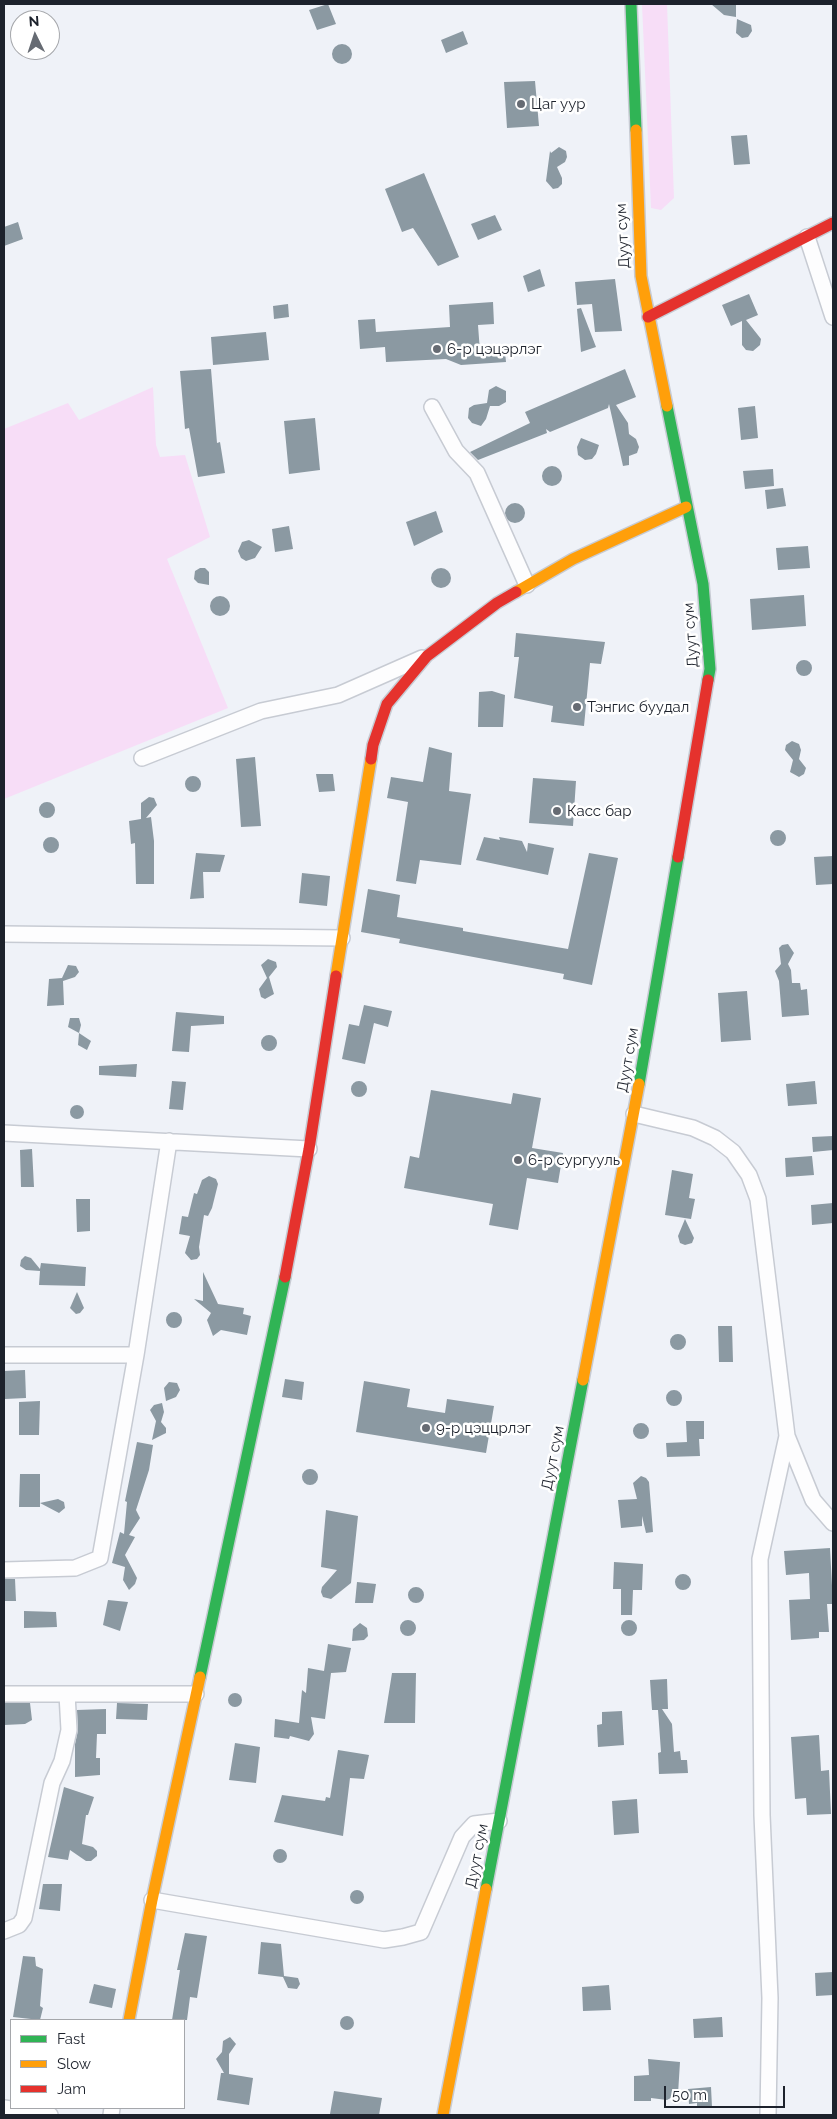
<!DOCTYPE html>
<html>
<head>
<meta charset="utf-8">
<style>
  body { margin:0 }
  #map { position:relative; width:837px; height:2119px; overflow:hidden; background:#eff2f8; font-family:Raleway,sans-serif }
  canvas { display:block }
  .frame { position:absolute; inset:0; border:5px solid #1d222c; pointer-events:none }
  .legend { position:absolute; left:10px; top:2019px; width:175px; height:90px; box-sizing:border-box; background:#fff; border:1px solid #a5a7ab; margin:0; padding:6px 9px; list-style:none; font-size:15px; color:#1d222c }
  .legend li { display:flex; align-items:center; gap:10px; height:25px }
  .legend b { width:25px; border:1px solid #a5a7ab }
  .north { position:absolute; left:10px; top:10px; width:50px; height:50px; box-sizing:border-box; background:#fff; border:1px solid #a5a7ab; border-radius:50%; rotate:356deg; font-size:14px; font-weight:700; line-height:20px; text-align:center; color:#1d222c }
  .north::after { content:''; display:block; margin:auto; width:18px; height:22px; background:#666b73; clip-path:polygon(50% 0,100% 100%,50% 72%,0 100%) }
  .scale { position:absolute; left:664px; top:2086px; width:121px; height:22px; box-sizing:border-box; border:2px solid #1d222c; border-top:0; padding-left:6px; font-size:15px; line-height:18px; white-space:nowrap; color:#1d222c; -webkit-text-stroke:4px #fff; paint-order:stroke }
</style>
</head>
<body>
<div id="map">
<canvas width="837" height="2119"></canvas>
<div class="frame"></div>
<ul class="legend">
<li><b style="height:6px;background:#30b455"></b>Fast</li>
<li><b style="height:6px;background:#ff9f0a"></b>Slow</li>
<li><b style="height:6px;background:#e5322d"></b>Jam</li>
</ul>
<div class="north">N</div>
<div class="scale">50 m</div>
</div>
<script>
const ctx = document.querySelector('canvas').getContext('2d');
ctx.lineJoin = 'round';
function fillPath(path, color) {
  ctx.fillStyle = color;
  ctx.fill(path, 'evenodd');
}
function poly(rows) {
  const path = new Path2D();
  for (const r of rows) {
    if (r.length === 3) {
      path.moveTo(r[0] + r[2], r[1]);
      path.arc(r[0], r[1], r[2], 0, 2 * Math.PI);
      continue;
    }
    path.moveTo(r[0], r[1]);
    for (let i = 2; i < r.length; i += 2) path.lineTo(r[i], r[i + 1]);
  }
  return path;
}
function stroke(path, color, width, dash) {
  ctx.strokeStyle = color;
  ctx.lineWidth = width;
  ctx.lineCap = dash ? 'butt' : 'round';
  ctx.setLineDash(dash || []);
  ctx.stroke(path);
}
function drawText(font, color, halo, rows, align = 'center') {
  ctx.font = font + ' Raleway,sans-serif';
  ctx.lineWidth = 5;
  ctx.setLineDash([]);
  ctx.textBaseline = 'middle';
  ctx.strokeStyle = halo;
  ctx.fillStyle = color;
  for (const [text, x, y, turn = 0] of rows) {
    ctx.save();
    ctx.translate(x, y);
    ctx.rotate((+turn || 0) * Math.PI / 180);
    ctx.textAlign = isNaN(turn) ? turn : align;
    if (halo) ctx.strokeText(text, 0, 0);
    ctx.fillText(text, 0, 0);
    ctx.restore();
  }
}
const green = poly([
  [642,4,667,4,674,198,661,210,651,208],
  [153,387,156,445,160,457,185,455,210,537,167,559,228,708,4,799,4,429,68,403,79,420]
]);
const building = poly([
  [328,4,336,24,317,30,309,10],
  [711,4,736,4,736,17,724,15],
  [737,19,751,25,752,31,748,37,742,38,736,33],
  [463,31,468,44,446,53,441,40],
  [342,54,10],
  [535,81,539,126,507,128,504,82],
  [747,135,750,164,734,165,731,136],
  [559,147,566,151,567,157,565,162,557,167,562,178,562,184,558,188,553,189,546,181,550,151,551,153],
  [424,173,459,257,438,266,413,228,402,232,385,189],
  [495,215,502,230,478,240,471,224],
  [18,222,23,239,4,246,4,227],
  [540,269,545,286,528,292,523,276],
  [615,279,622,331,595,332,592,304,577,305,575,282],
  [749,294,758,315,746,320,761,339,760,345,753,351,746,350,742,345,742,321,731,326,722,305],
  [493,302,494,324,478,325,480,352,505,352,506,362,461,365,446,359,386,362,385,347,360,349,358,320,375,319,376,332,450,327,449,305],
  [288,304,289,317,274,319,273,306],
  [581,308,596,347,581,352,577,309],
  [266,332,269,360,213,365,211,337],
  [211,369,217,443,220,442,225,473,198,477,189,428,185,429,180,371],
  [625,369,636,397,616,405,628,423,629,434,636,439,639,447,637,453,629,456,629,465,623,466,609,404,608,408,550,432,546,429,547,433,478,460,470,452,530,423,525,412],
  [496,386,506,391,506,402,499,406,490,406,486,419,481,426,472,423,468,418,469,408,474,405,487,403,489,390],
  [755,406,758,438,741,440,738,408],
  [315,418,320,470,289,474,284,421],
  [581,438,599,445,596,454,592,459,585,460,578,455,577,447],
  [552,476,10],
  [773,469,774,486,745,489,743,471],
  [783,488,786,506,767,509,765,490],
  [515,513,10],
  [436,511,443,532,414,546,406,522],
  [289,526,293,549,275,552,272,529],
  [249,540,262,547,255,558,246,561,241,558,238,551,242,542],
  [808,546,810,568,778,570,776,548],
  [441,578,10],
  [200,568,205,568,209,572,209,585,198,583,194,579,195,571],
  [804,595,806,626,752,630,750,599],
  [220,606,10],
  [516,633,605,642,601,664,590,663,584,726,551,722,553,706,514,698,519,657,514,657],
  [804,668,8],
  [492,691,505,695,503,727,478,727,479,692],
  [792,741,799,744,801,750,799,759,806,768,804,774,799,777,790,772,793,760,785,750,786,745],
  [429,747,452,753,449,791,471,794,461,865,420,860,416,884,396,881,408,802,387,798,391,777,423,782],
  [255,757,261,826,241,827,236,759],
  [316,774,333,774,335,791,319,792],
  [193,784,8],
  [533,778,576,781,573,826,529,823],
  [149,797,154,798,157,805,146,818,151,817,154,841,154,884,136,884,135,843,131,844,129,821,141,819,141,803],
  [47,810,8],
  [778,838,8],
  [51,845,8],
  [484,837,500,840,499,837,522,841,527,852,528,843,554,848,548,875,476,860],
  [196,853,225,855,220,872,203,872,204,898,190,899],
  [589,853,618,858,592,985,563,979,564,974,399,943,400,939,361,932,368,889,400,895,397,917,463,928,463,931,568,949],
  [833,856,833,884,816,885,814,857],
  [302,873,330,876,327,906,299,903],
  [788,944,794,953,788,964,791,970,792,983,800,983,801,990,807,989,809,1015,782,1017,779,981,775,971,781,964,779,948,782,945],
  [268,959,276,962,277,967,269,977,274,994,265,999,261,997,259,989,267,978,261,965],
  [68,965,76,966,79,972,75,977,63,981,64,1005,47,1006,49,979,62,978],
  [747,991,751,1040,721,1042,718,993],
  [364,1005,392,1011,388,1027,374,1023,365,1064,342,1059,349,1024,359,1026],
  [176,1012,224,1016,224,1024,191,1026,189,1052,172,1051],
  [70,1018,79,1018,81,1025,79,1033,91,1041,87,1050,78,1045,79,1033,68,1027],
  [269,1043,8],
  [137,1064,136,1077,99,1075,99,1066],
  [359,1089,8],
  [172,1081,186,1082,183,1110,169,1109],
  [815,1081,817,1104,788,1106,786,1084],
  [431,1090,511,1104,513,1093,541,1098,532,1148,563,1153,558,1183,527,1178,518,1230,489,1225,493,1204,404,1188,410,1156,419,1158],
  [77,1112,7],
  [833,1136,833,1150,813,1152,812,1137],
  [32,1149,34,1187,21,1187,20,1150],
  [812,1156,814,1175,786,1177,785,1158],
  [672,1170,693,1174,689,1198,695,1199,691,1219,665,1215],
  [209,1176,216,1179,218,1184,212,1208,208,1216,204,1215,199,1247,200,1255,197,1259,191,1260,185,1253,190,1236,179,1234,182,1216,188,1217,194,1193,197,1194,202,1180],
  [76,1199,90,1199,90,1231,77,1232],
  [833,1203,833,1223,812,1225,811,1205],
  [685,1219,694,1238,692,1243,685,1245,680,1243,678,1236],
  [25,1256,31,1258,40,1269,41,1263,86,1267,85,1286,39,1285,40,1271,26,1270,20,1266,21,1260],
  [203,1272,218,1304,244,1308,243,1314,251,1316,247,1335,221,1330,213,1336,207,1320,211,1313,194,1299,203,1301],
  [77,1292,84,1308,80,1313,76,1314,70,1308],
  [174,1320,8],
  [718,1326,732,1326,733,1362,719,1362],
  [678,1342,8],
  [25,1370,26,1398,5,1399,4,1371],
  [285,1379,304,1382,302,1400,282,1397],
  [364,1381,410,1389,407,1407,445,1413,447,1399,494,1406,486,1453,356,1432],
  [169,1382,177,1383,180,1390,176,1397,166,1401,164,1388],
  [674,1398,8],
  [40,1401,39,1435,19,1435,19,1402],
  [162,1403,164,1412,161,1422,166,1428,166,1433,152,1440,156,1421,150,1410,154,1405],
  [686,1421,704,1421,704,1439,699,1439,700,1456,667,1457,666,1443,687,1442],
  [641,1431,8],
  [137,1442,153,1445,149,1470,136,1510,140,1518,129,1535,135,1537,125,1555,137,1578,135,1584,129,1590,123,1580,125,1567,112,1563,120,1532,124,1534,127,1502,125,1501],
  [310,1477,8],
  [20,1474,40,1474,40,1507,19,1507],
  [641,1476,646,1478,649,1482,653,1532,646,1533,642,1516,642,1526,621,1528,618,1500,637,1499,633,1483],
  [58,1499,64,1502,65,1508,59,1513,40,1503],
  [326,1510,358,1516,351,1583,331,1599,323,1597,321,1592,322,1587,337,1570,321,1567],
  [830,1548,833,1604,827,1604,829,1632,819,1632,819,1638,791,1640,789,1600,810,1599,809,1573,786,1575,784,1551],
  [614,1562,643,1564,642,1590,633,1590,632,1615,621,1615,621,1589,613,1589],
  [683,1582,8],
  [4,1579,15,1579,16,1601,4,1601],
  [357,1582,376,1584,373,1603,355,1603],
  [416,1595,8],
  [108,1600,128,1602,120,1631,103,1625],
  [24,1611,56,1612,57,1627,24,1628],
  [408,1628,8],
  [629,1628,8],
  [360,1623,367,1628,368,1636,364,1640,352,1641,353,1629],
  [328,1644,351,1648,346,1672,331,1673,325,1719,311,1717,314,1734,309,1741,290,1736,289,1739,274,1737,275,1719,299,1723,302,1690,306,1693,308,1668,324,1671],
  [392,1673,416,1673,415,1723,384,1723],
  [667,1679,668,1709,662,1709,672,1724,674,1752,680,1751,681,1760,687,1760,688,1773,659,1774,658,1753,661,1752,658,1710,652,1710,650,1680],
  [235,1700,7],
  [4,1703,30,1703,32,1720,25,1724,4,1725],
  [117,1703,148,1704,147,1720,116,1719],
  [106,1709,106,1734,97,1734,96,1758,100,1758,100,1775,75,1777,75,1744,78,1730,77,1710],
  [622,1711,624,1745,598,1747,597,1725,602,1724,602,1712],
  [819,1735,821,1771,829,1770,831,1814,807,1815,806,1798,795,1799,791,1737],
  [235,1743,260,1747,256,1783,229,1780],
  [338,1750,369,1755,364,1779,350,1778,343,1836,274,1822,282,1795,325,1801,326,1797,330,1798],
  [64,1787,94,1797,88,1815,86,1815,82,1844,93,1847,97,1851,97,1856,91,1861,86,1861,70,1850,68,1860,48,1857],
  [637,1799,639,1833,614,1835,612,1801],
  [280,1856,7],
  [43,1884,62,1884,60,1911,39,1909],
  [357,1897,7],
  [185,1933,207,1936,197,1998,190,1997,187,2020,172,2020,180,1970,177,1970],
  [261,1942,281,1944,284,1976,298,1978,300,1984,297,1989,288,1988,283,1977,258,1974],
  [23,1956,35,1957,36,1966,43,1969,40,2006,43,2008,40,2020,13,2017],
  [833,1972,833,1995,816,1996,815,1973],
  [94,1984,116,1989,112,2008,89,2003],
  [609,1985,611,2010,583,2011,582,1987],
  [347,2023,7],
  [722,2017,723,2037,694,2038,693,2019],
  [230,2037,236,2044,229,2054,229,2074,253,2078,249,2105,217,2100,221,2073,224,2073,216,2059,222,2052,223,2041],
  [648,2059,680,2062,678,2094,667,2100,651,2098,651,2101,634,2101,634,2076,649,2075],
  [711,2087,712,2107,697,2108,697,2103,689,2104,688,2089],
  [334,2091,382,2098,379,2115,330,2114]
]);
const street = poly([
  [807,237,833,317],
  [432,407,456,451,477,473,527,585],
  [142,758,261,711,338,695,422,658],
  [4,934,342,938],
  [634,1114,693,1128,715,1138,733,1152,749,1175,758,1199,787,1436,760,1559,762,1815,770,1998,768,2115],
  [4,1133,309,1149],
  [4,1355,136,1355],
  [787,1436,813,1500,833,1523],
  [4,1570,75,1568,100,1558,136,1355,169,1141],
  [4,1694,196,1694],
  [152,1900,384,1940,403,1937,421,1932,462,1837,474,1824,499,1821],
  [4,1931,19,1925,24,1918,52,1783,62,1761,69,1730,67,1694],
  [4,2108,50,2115],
  [111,2115,112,2108]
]);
const fast = poly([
  [631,4,636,130],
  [667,406,703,584,710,669,708,680],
  [639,1084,678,857],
  [200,1677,285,1277],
  [486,1889,583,1380]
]);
const slow = poly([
  [636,130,641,276,667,406],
  [516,592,573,559,686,507],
  [336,976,371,759],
  [583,1380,639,1084],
  [129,2020,152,1900,200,1677],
  [443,2115,486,1889]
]);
const jam = poly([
  [648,317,833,223],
  [371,759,373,745,387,704,427,656,497,603,516,592],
  [678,857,708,680],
  [285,1277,309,1149,336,976]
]);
const markers = [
  [521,104,5,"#666b73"],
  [437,349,5,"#666b73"],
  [577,707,5,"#666b73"],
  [557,811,5,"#666b73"],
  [518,1160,5,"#666b73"],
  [426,1428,5,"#666b73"]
];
const poiNames = [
  ["Цаг уур",531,104],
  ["6-р цэцэрлэг",447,349],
  ["Тэнгис буудал",587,707],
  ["Касс бар",567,811],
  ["6-р сургууль",528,1160],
  ["9-р цэццрлэг",436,1428]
];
const streetNames = [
  ["Дуут сум",623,236,-93],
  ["Дуут сум",691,635,-94],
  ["Дуут сум",628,1060,-80],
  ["Дуут сум",553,1458,-79],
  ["Дуут сум",477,1856,-79]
];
fillPath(green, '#f7ddf7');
fillPath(building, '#8b99a2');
stroke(street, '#c7cbd3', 18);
stroke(fast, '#c7cbd3', 14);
stroke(slow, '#c7cbd3', 14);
stroke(jam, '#c7cbd3', 14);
stroke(street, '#fdfdfe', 15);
stroke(fast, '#30b455', 11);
stroke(slow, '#ff9f0a', 11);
stroke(jam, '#e5322d', 11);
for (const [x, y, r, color] of markers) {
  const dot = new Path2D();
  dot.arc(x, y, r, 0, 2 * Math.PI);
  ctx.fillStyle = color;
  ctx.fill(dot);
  stroke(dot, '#fff', 2);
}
drawText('15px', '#1d222c', '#fff', poiNames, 'left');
drawText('15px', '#1d222c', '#fff', streetNames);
</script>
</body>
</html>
